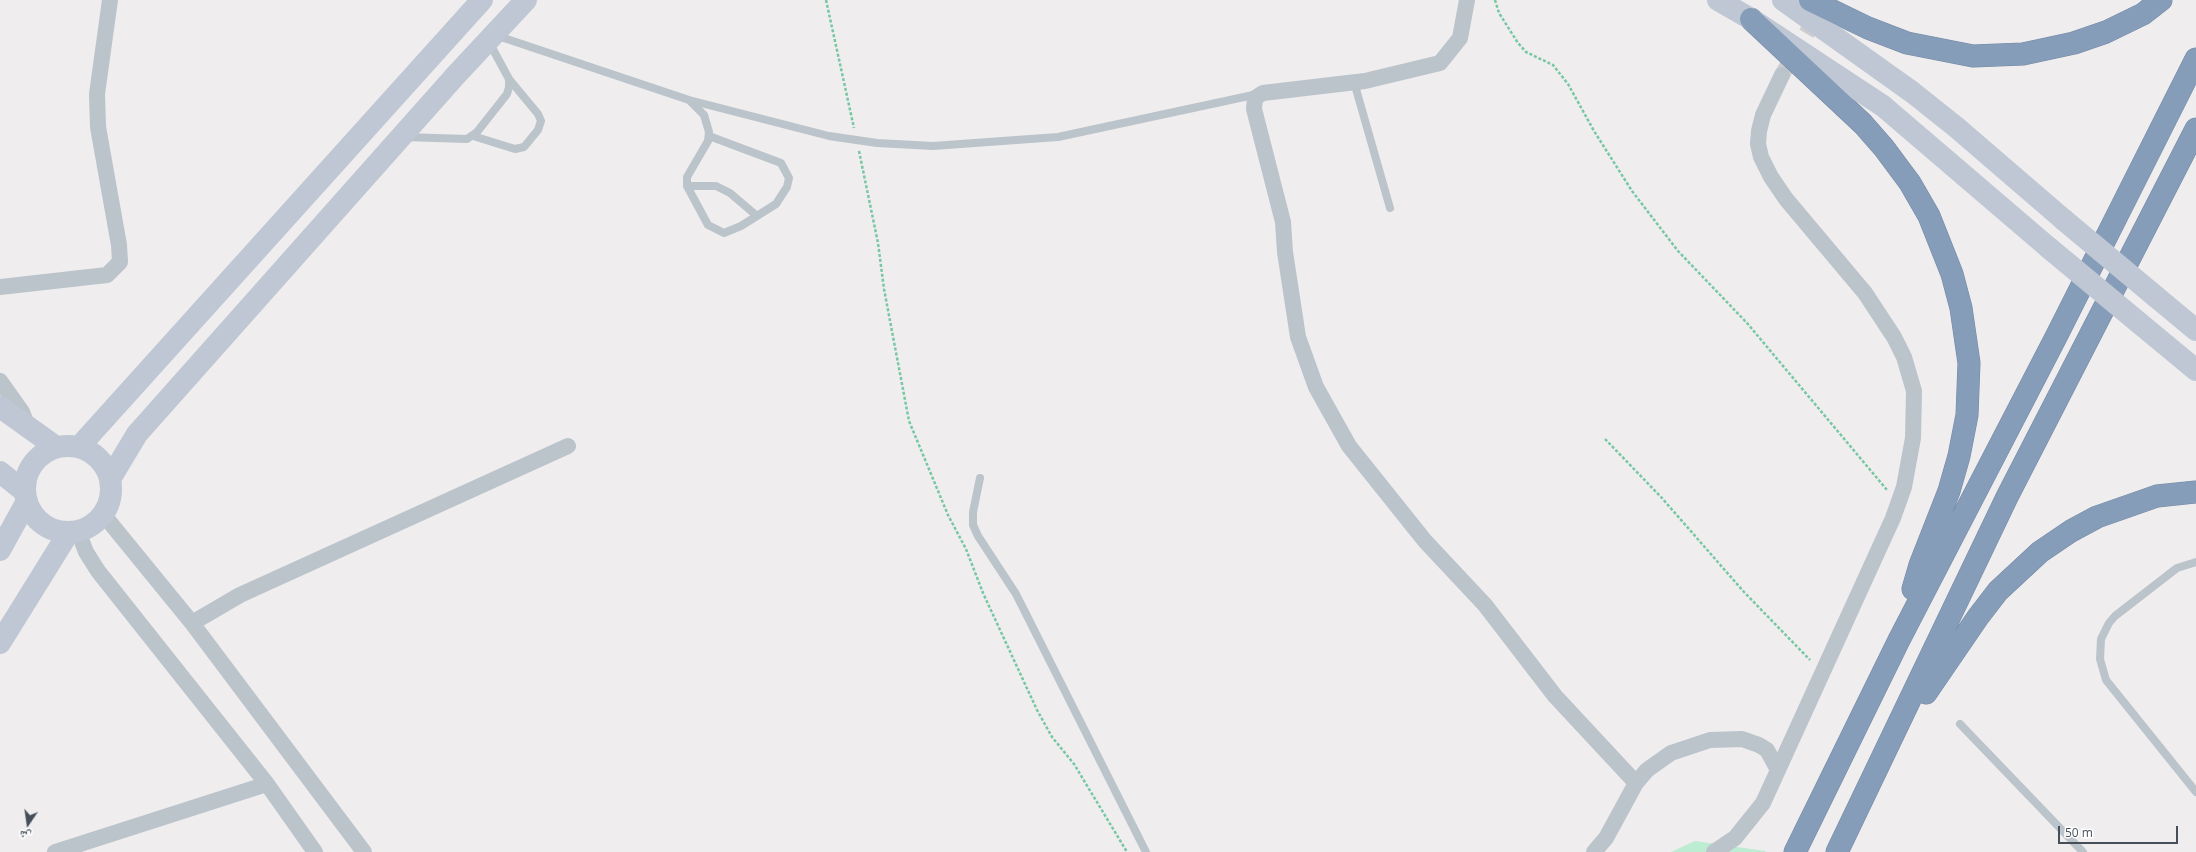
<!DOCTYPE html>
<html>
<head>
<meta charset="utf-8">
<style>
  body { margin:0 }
  #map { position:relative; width:2196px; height:852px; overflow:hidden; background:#efeded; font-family:"Open Sans","Noto Naskh Arabic",sans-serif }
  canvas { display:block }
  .north { position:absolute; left:8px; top:804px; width:40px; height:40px; -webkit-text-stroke:3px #fff; paint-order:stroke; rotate:193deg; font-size:11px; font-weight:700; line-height:16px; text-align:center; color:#464f59 }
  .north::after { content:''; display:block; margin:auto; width:14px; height:18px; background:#464f59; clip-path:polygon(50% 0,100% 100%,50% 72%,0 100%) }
  .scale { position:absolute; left:2058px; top:826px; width:120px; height:18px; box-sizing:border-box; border:2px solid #464f59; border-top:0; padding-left:5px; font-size:12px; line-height:14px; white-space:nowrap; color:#464f59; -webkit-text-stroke:3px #fff; paint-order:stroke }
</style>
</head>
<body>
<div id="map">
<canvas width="2196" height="852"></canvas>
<div class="north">ش</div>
<div class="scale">50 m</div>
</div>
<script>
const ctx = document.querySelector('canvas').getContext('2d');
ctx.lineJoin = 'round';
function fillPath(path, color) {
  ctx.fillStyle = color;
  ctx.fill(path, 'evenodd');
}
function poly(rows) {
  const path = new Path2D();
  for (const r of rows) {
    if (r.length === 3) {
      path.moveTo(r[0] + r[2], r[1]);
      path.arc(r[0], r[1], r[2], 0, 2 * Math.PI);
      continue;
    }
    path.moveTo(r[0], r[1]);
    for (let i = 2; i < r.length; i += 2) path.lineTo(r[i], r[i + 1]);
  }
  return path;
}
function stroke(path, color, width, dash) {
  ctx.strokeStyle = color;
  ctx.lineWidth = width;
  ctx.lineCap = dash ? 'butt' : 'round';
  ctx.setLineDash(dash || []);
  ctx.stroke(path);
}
const green = poly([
  [1695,841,1765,851,1766,852,1671,852]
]);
const streetTunnel = poly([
  [1782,75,1819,12]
]);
const path = poly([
  [826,0,854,128],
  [1495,0,1499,13,1518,43,1526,52,1553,65,1568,84,1594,131,1632,191,1678,251,1747,323,1887,490],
  [859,151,878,243,884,289,909,421,948,515,966,549,983,593,1037,710,1052,737,1074,764,1127,852],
  [1605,439,1661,497,1744,592,1810,660]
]);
const lane = poly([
  [495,35,689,100,704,115,709,132,708,141,687,177,687,186,708,225,724,233,741,226,776,204,787,187,789,178,781,163,709,136],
  [1354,82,1390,208],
  [689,100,829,136,877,143,933,146,1058,137,1258,94],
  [473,136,515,149,524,147,538,130,541,121,538,114,509,79],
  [404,137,467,139,477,132,507,94,509,87,509,79,489,42],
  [687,186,716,186,730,193,757,216],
  [980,478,973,512,973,525,978,536,1016,594,1146,852],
  [2196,562,2177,568,2115,616,2109,623,2101,639,2100,659,2106,680,2196,792],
  [1960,724,2083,852]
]);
const street = poly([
  [1467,0,1460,38,1440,63,1365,81,1263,93,1255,98,1254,109,1283,222,1285,252,1298,337,1316,387,1349,446,1425,541,1485,605,1555,696,1636,783],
  [0,287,107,275,120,262,119,245,98,127,97,94,110,0],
  [0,381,22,412,28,427],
  [103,514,192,623,364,852],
  [78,531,86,552,98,571,267,784,315,852],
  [192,623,240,595,568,446],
  [55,852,267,784],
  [1594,852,1606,838,1636,783,1647,770,1671,753,1710,740,1742,739,1759,745,1767,750,1778,770],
  [1714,852,1735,838,1763,803,1893,518,1904,487,1913,438,1914,391,1904,357,1894,337,1865,293,1786,199,1771,177,1761,157,1758,144,1759,131,1763,115,1782,75]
]);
const secondary = poly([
  [1718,0,1751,19,1883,106,2049,248],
  [1783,0,1912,92,1956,127,2064,220],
  [2155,296,2196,330],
  [2138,322,2196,370],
  [0,407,56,447],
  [68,489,43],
  [79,447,482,0],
  [0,472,25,492],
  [110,479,137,434,456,75,526,0],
  [0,550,27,501],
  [0,643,69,532]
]);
const highway = poly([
  [1810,0,1868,28,1907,43,1973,56,2023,54,2074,43,2106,32,2143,14,2161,0],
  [1751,19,1863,124,1884,148,1910,183,1929,216,1952,274,1961,308,1969,363,1967,415,1959,456,1949,491,1920,565,1913,589],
  [1926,693,1978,617,1998,591,2040,552,2071,531,2097,517,2157,496,2196,492],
  [1795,852,1899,640,2056,337,2196,59],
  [1837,852,2007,497,2196,129]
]);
const secondaryBridge = poly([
  [2064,220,2155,296],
  [2049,248,2138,322]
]);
fillPath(green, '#bcecd1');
stroke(streetTunnel, '#cdcdcf', 16, [16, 8]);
stroke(highway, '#7288a5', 23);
stroke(path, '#76c7a4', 2.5, [3, 2]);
stroke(lane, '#bbc3cb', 8);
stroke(street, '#bbc3cb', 16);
stroke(secondary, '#bec7d3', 22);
stroke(highway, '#869db9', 22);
stroke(secondaryBridge, '#bec7d3', 22);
</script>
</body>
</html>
